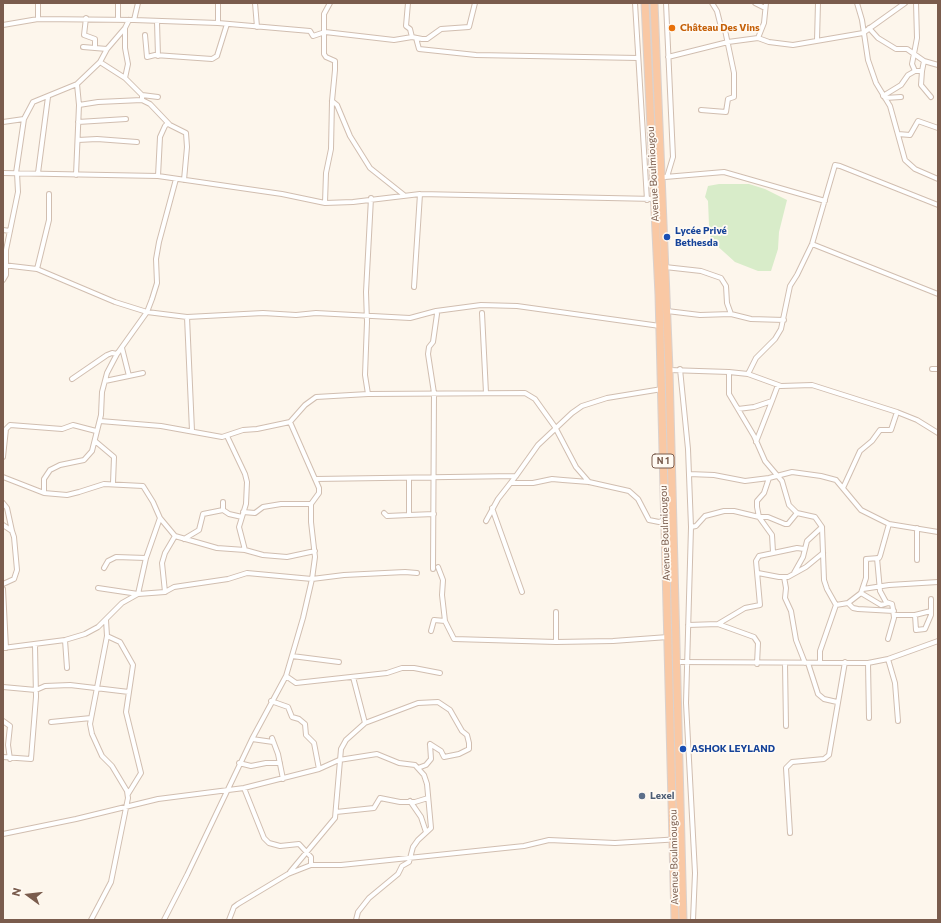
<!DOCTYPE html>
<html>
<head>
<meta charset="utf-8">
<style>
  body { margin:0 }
  #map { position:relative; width:941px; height:923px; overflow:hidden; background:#fdf6ec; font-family:Commissioner,sans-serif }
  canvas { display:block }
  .frame { position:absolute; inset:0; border:4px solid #7a5c4d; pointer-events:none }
  .north { position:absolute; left:8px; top:875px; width:40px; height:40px; -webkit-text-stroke:3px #fffaf3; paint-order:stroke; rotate:285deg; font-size:11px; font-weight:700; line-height:16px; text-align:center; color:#7a5c4d }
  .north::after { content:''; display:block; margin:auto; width:14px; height:18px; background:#7a5c4d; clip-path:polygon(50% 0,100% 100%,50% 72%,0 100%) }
</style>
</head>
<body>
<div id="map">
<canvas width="941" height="923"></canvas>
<div class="frame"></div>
<div class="north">N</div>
</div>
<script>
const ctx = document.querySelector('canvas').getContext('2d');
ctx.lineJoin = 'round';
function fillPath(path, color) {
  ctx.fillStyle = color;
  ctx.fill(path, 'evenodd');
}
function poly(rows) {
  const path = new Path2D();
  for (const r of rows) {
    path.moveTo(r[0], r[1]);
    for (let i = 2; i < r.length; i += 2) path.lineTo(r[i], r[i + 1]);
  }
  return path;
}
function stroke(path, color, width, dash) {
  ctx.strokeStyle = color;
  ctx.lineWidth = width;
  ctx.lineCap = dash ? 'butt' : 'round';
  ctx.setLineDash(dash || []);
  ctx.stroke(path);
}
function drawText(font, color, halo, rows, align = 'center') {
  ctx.font = font + ' Commissioner,sans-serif';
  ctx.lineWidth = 3.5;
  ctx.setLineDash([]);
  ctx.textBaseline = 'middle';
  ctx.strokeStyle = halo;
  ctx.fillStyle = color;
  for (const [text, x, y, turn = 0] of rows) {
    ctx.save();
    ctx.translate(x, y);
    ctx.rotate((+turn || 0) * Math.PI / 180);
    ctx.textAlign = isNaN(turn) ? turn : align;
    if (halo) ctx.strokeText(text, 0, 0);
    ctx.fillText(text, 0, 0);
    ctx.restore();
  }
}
const green = poly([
  [719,184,749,184,765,189,787,200,779,232,778,249,771,271,758,271,735,262,714,243,708,232,709,225,708,201,705,197,708,186]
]);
const minor = poly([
  [38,3,38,19],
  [218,3,218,23],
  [255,3,257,27],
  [408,3,406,26,410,29,412,37],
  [635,3,647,200],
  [666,3,673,157,667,177],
  [755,3,765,8],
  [857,3,862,20,868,60,876,83,890,106,905,160,915,169,938,179],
  [86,18,84,35,95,39,95,47],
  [118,19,118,3],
  [134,20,138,3],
  [157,22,158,56],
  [3,25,38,19,134,20,218,23,310,31,313,36,325,32,394,40,412,37,422,39,427,39,441,29,469,27,475,3],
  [869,28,878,38,896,49,907,49,924,61,938,65],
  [145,35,147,57,155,55,212,59,217,56,227,24],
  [416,38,419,49,476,55,638,58],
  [758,38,764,23,766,3],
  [817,40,818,3],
  [83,47,107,49],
  [668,57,728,42,758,38,769,42,793,45,863,33,905,3],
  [100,62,125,78,142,95,142,100,150,104,170,125,186,133,187,147,184,180],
  [915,71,912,64,917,38,916,3],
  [922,71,921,85,931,97],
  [125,78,128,64,125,48,125,28],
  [142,95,158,97],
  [883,96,901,85,908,75,915,71,922,71,924,61],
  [885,98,901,97],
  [332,101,337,105,350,136,370,168,404,195],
  [79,105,98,102,142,100],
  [701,110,726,112,728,99,734,97,734,73,725,30,721,27,717,11,712,3],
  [3,122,24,119],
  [78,122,126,119],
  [898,134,910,135,918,121,938,128],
  [78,140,97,139,137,142],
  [3,173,158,176,282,194,325,203,353,202,420,194,655,199],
  [16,173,24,119,33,102,77,84],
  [38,173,48,97],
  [76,175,79,105,77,84,100,62,107,49,125,28,129,20],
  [158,176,160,137,165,126,168,123],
  [665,177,724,172,825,201],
  [325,203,326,173,331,149,332,101,335,70,335,61,326,57,324,54,324,14,330,3],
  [3,230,10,231],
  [812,244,938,294],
  [3,265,37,269,115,302,147,312,187,317,263,313,296,315,316,313,410,318,436,311,437,314,433,342,429,347,428,354,434,393,433,569],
  [665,267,701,271,721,278,726,286,727,303,731,314,751,319,784,320],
  [37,269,49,220,49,194],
  [3,280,6,275,6,250,18,192,17,173],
  [414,287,420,194],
  [436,311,481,305,517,306,660,326],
  [667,311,700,315,731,314],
  [482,313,486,393],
  [187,317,192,431],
  [122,348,129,376],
  [680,369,688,449,691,527,686,703,695,873,693,920],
  [932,369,938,369],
  [669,370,729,372,748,374,781,386,812,385,897,412,917,420,938,433],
  [729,372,729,394,754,436,765,461,782,481,789,505,797,513,815,517,822,527,824,580,827,589,836,605,820,651,820,662],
  [748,374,756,358,775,339,781,329,790,286,797,275,812,244,835,165,840,166,938,205],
  [72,379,107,355,112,353,117,354],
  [105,381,143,373],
  [368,394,365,375,367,322,366,292,371,198],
  [772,401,778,385],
  [738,409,754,407,772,401,756,442],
  [100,421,161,426,222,437,243,430,257,429,290,422,305,405,316,397,368,394,525,393,535,399,555,427,576,467,589,482],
  [227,436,245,474,247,482,246,504,239,527,245,550],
  [95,441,114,457,113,483],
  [3,457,6,429,10,425,62,429,73,425,96,431],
  [689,474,714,475,745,481,769,478,792,472,821,476,836,480,861,510,889,524,938,532],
  [3,477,44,493,67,495,79,492,104,484,143,486,153,502,160,518,175,536,217,548,245,550,263,555,287,557,315,551],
  [769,478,764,493,757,501,757,507,759,517,768,517,785,524,788,524,797,513],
  [315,479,516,476],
  [511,483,533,483,552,479,563,480,589,482,629,491,638,499,649,520,659,522,665,520],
  [843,488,860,451,872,441,880,430,891,430,897,412],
  [44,493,44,479,50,470,60,465,84,460,92,451,101,415,102,392,107,373,117,354,147,312,152,299,157,283,156,259,159,242,176,179],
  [223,502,223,510,229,514,242,517],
  [3,503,7,508,12,531],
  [492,508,522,592],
  [243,512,255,513,263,507,281,504,311,504],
  [384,513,387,516,409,515,409,478],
  [409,515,434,514],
  [486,521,498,499,516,476,538,445,572,413,582,406,607,398,662,389],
  [3,525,12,531,14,537,17,570,14,579,3,584],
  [691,527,696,526,705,516,724,511,734,511,759,517,772,535,773,552],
  [917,528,917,560],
  [184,539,199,530,203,514,223,510],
  [877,558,880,591,886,602,892,604,893,609,894,618,888,639],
  [438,567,443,580,442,595,445,621,454,639,556,642,613,641,668,637],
  [104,568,108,561,116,557,146,558],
  [758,573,779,577,788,577,806,567,823,553],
  [794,573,803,557,807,541,822,527],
  [784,577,786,588,785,598,791,611,796,640,805,663],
  [98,588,138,594,146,558,160,518],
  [3,589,6,648],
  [863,589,889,585,938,582],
  [165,592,162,563,165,553,175,536],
  [861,593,881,605,888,603],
  [848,603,853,608,858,609,894,611],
  [836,605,848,603,861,593,866,578,866,559,879,558,880,556,889,524],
  [556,612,556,642],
  [894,615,915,615,931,611],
  [915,615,916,630,925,629,931,615,931,599],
  [718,624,745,608,760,605,756,561,759,556,797,548,804,549],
  [688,625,718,624,754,637,758,643,757,664],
  [431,631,434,620,445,621],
  [107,636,120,642,133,665,126,712,141,773,128,794],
  [65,640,67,668],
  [3,648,65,640,85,634,98,627,122,603,138,594,165,592,174,587,228,579,247,573,312,579,315,557,311,522,311,504,319,493,319,488,290,422],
  [292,656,339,662],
  [888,659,895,683,898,721],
  [677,662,868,663,888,659,938,641],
  [785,663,786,726],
  [808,663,818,694,824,699,837,702],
  [868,663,869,718],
  [286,676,296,683,387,673,402,668,414,668,440,673],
  [353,677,365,723],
  [3,687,36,690,45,686,70,685,129,692],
  [271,701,288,707,292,717,299,719,305,724,306,735,314,743,319,769],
  [3,721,10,726,8,745,10,759],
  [51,722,91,718],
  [272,738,278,754,283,779],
  [252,739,273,742],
  [3,757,31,759,36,697,35,645],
  [239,763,251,766,266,763,280,763],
  [418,768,426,765,431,759,430,744],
  [244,788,264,838,269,843,280,846,299,844,311,857,311,865],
  [410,801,421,817,426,832],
  [336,812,374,808,380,798,400,802,415,802,428,798],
  [790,833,786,768,792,762,824,759,829,755,845,662],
  [3,834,76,819,158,799,244,788,319,769,339,760,377,754,399,763,415,765,424,775,427,784,431,828,418,840,413,847,409,862,402,866,398,874,369,898,358,912,356,920],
  [290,872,335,818,341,749,346,740,365,723,418,703,438,702,450,710,462,731,467,735,469,743,469,749,459,754,444,757,441,751,430,744],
  [91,920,111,882,128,798,127,791,112,766,102,756,92,734,90,724,107,636,106,620],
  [164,920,187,875,252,739,286,676,303,618,312,579,344,575,405,572,417,573],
  [229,920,234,907,238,904,288,874,311,865,341,865,524,846,549,840,615,843,681,839]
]);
const trunk = poly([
  [645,3,659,295,675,920],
  [654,3,669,370,683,920]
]);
const markers = [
  [672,28,4,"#e8710a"],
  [667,237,4,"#1a4fb4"],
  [683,749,4,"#1a4fb4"],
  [642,796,4,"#5c6f8a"]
];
const shields = [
  [663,461,22]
];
const shieldNames = [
  ["N 1",663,461]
];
const foodNames = [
  ["Château Des Vins",680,28]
];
const streetNames = [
  ["Avenue Boulmiougou",653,174,-93],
  ["Avenue Boulmiougou",665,533,-92],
  ["Avenue Boulmiougou",674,857,-91]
];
const transitNames = [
  ["Lycée Privé",675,231],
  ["Bethesda",675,243],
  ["ASHOK LEYLAND",691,749]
];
const serviceNames = [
  ["Lexel",650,796]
];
fillPath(green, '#d8ecc9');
stroke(minor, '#d1beb0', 6);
stroke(trunk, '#dad1cd', 9);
stroke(minor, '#fff', 4);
stroke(trunk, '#f9c8a4', 7);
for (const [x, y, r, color] of markers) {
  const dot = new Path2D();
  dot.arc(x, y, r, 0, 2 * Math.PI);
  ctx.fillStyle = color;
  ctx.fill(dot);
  stroke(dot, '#fffaf3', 1.5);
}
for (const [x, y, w] of shields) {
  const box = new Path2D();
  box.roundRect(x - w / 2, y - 7, w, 14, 3);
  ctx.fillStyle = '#fffaf3';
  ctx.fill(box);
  stroke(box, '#7a5c4d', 1);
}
drawText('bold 9px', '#7a5c4d', null, shieldNames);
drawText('bold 10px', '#c56008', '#fffaf3', foodNames, 'left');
drawText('10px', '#7a5c4d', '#fffaf3', streetNames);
drawText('bold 10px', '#164399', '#fffaf3', transitNames, 'left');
drawText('bold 10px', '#4e5e75', '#fffaf3', serviceNames, 'left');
</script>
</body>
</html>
